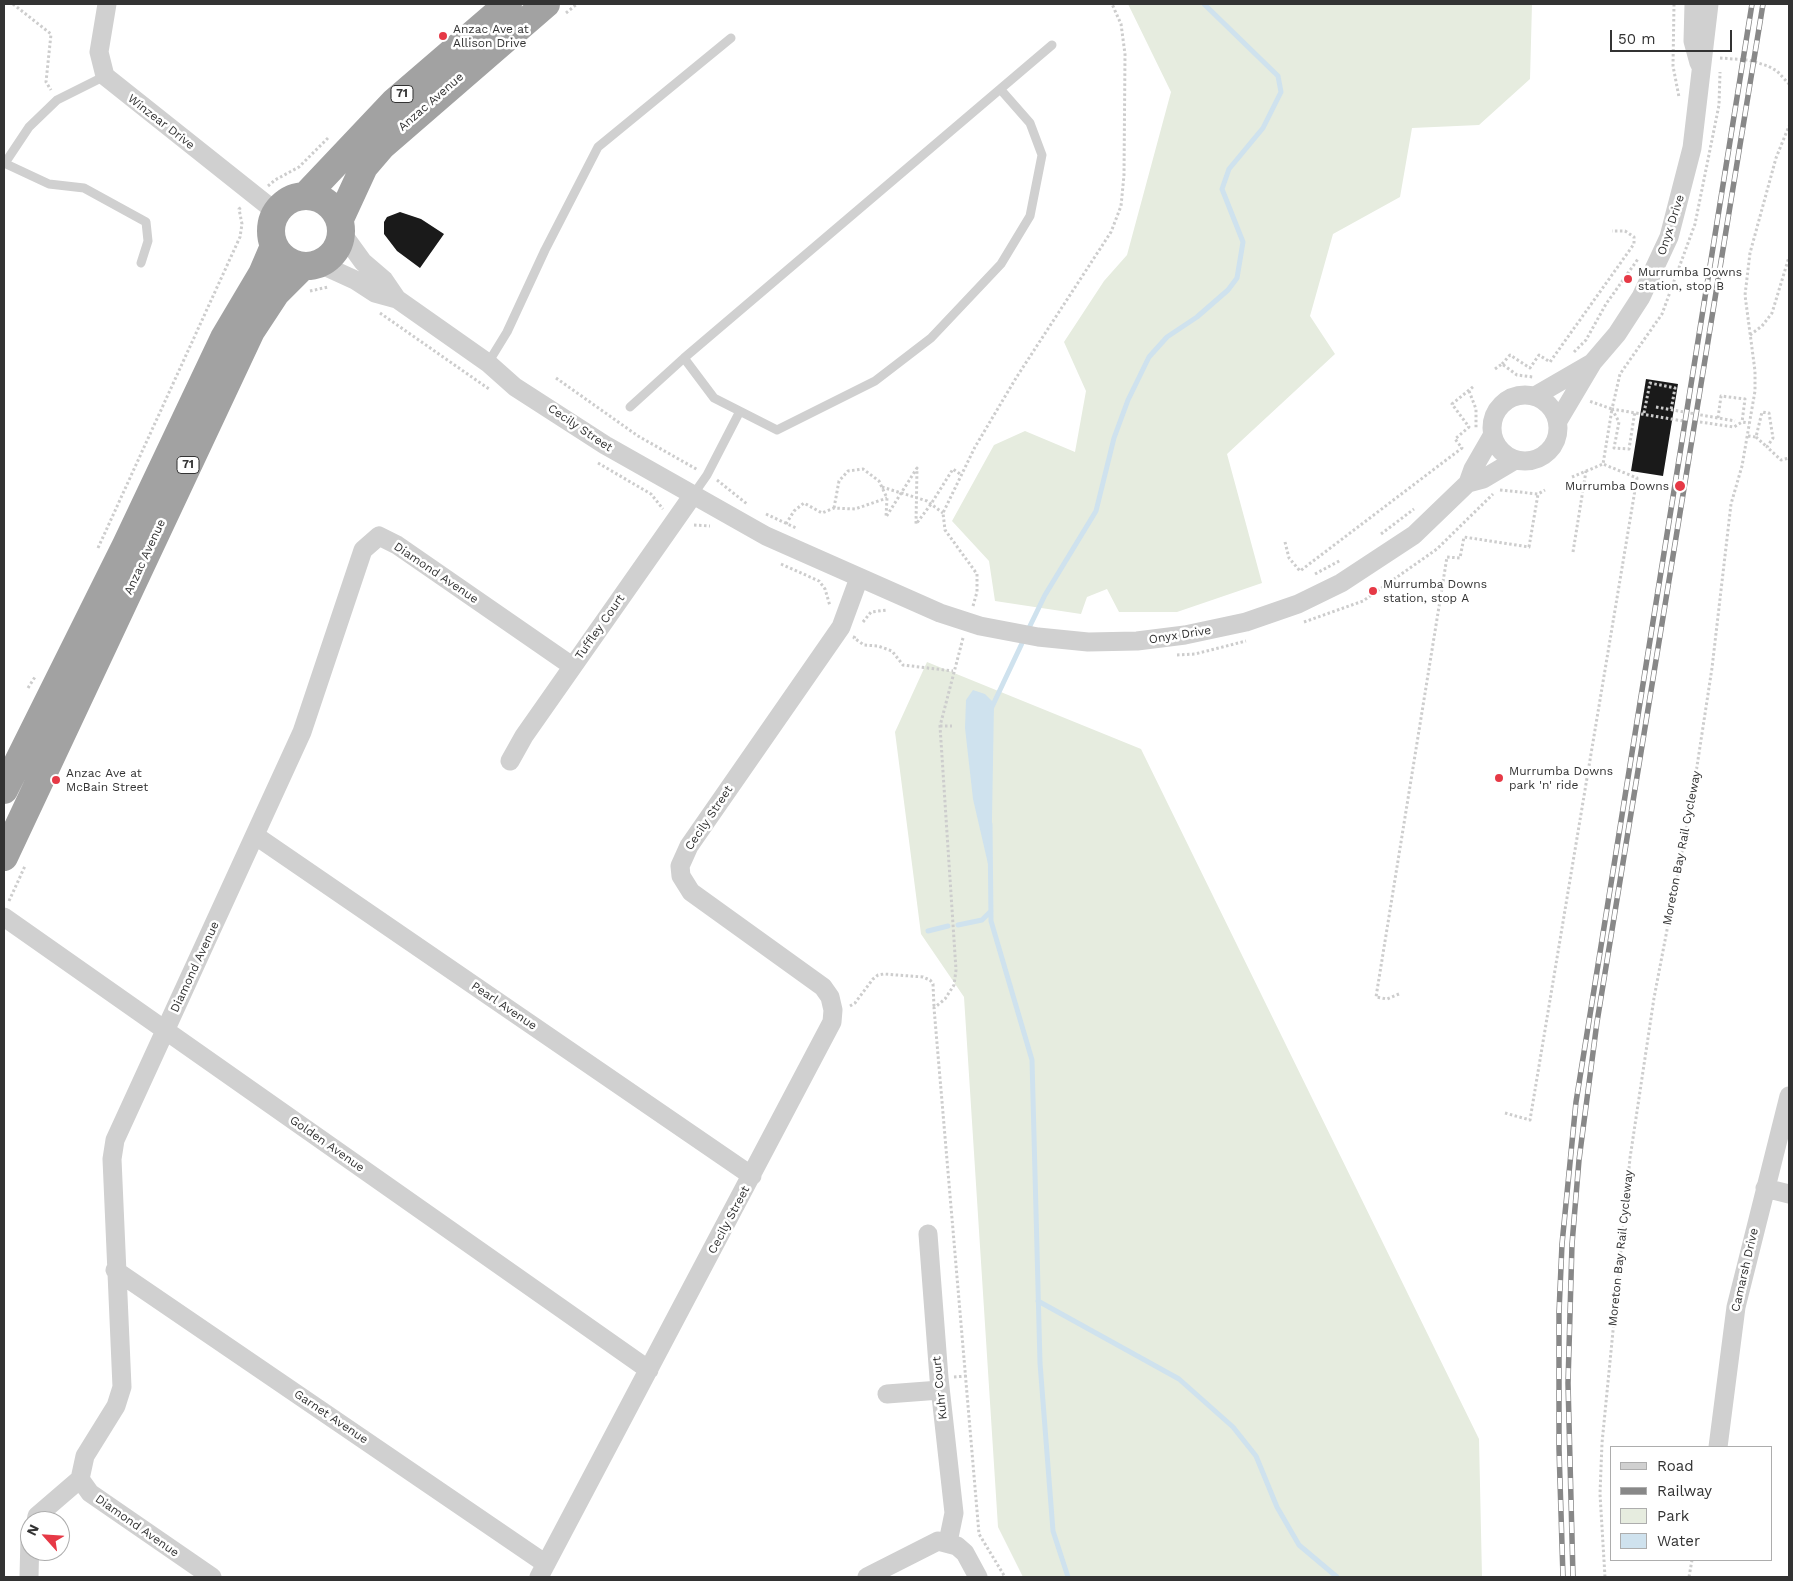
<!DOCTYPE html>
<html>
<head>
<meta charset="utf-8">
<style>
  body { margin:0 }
  #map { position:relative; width:1793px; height:1581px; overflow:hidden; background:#fff; font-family:"Work Sans",sans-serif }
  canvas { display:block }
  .frame { position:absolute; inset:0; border:5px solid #333; pointer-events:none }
  .legend { position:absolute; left:1610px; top:1446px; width:162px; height:115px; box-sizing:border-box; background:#fff; border:1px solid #adadad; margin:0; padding:6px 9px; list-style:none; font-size:15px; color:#333 }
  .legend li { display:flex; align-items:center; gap:10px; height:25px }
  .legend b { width:25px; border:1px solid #adadad }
  .north { position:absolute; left:20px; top:1511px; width:50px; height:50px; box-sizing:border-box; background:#fff; border:1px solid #adadad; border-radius:50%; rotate:296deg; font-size:14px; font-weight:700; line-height:20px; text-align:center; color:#333 }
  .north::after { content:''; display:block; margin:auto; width:18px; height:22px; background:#e63946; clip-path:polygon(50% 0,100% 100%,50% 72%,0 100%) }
  .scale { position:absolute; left:1610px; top:30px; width:122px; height:22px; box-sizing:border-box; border:2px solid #333; border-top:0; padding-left:6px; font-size:15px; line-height:18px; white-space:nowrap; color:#333; -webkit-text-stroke:4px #fff; paint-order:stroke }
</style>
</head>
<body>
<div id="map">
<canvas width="1793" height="1581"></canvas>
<div class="frame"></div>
<ul class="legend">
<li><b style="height:6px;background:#d0d0d0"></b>Road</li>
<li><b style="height:6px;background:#888"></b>Railway</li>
<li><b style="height:14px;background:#e6ecdf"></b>Park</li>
<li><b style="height:14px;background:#cfe2ee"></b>Water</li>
</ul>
<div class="north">N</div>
<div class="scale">50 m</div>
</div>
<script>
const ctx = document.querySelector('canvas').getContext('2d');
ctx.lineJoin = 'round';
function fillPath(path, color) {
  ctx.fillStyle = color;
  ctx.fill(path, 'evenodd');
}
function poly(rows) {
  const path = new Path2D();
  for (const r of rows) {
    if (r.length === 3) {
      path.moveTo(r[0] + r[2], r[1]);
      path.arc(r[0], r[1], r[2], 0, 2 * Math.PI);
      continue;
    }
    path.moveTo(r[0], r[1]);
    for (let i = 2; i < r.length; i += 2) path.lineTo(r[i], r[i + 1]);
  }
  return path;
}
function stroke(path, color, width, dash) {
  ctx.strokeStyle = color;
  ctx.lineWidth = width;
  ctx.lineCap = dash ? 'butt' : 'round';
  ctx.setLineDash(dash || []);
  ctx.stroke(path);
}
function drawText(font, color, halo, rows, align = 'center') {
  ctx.font = font + ' "Work Sans",sans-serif';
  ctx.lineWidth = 5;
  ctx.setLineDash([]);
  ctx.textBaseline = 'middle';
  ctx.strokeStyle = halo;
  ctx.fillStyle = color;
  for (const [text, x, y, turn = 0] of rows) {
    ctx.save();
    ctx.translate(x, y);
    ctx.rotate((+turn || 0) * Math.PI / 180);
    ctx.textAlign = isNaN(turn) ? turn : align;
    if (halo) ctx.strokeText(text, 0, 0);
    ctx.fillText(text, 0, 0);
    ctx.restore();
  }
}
const green = poly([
  [1128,4,1532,4,1530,79,1479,125,1412,128,1400,197,1333,234,1310,316,1335,354,1227,454,1262,583,1177,612,1119,612,1107,589,1087,597,1081,614,995,601,989,561,952,521,994,445,1025,431,1075,452,1086,391,1064,342,1104,281,1127,255,1171,92],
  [927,662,1141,749,1479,1439,1482,1577,1023,1577,998,1527,964,997,921,934,895,732]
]);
const water = poly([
  [973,690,985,694,994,703,991,877,973,799,965,728,966,700]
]);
const stream = poly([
  [1027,632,1045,595,1096,511,1114,438,1128,400,1149,357,1167,337,1197,317,1228,290,1237,278,1243,242,1222,189,1229,169,1263,128,1281,92,1278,76,1204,4],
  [991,709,1024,639],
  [990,824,991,921,1032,1060,1040,1363,1053,1531,1068,1577],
  [958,925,982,920,991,911],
  [928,931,948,926],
  [1038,1301,1179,1379,1233,1427,1256,1456,1277,1507,1299,1545,1337,1577]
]);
const building = poly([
  [400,212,421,219,444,234,420,268,397,251,384,234,384,222,387,217],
  [1646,379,1678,384,1663,476,1631,471]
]);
const path = poly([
  [13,4,51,34,46,82,51,90],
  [1674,4,1673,66,1679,97],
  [566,13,577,4],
  [1720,58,1748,60,1768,66,1777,71,1789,84],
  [268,186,275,180,299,167,329,137],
  [310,291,328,287],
  [380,313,489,389],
  [1750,335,1762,326,1772,313,1789,257],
  [1574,352,1586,340,1606,304,1638,259],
  [1502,364,1510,355,1530,368,1539,355,1550,362,1634,244,1634,237,1625,231,1612,231],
  [1495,369,1502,364,1517,375,1533,377],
  [556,378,638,436,698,470],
  [1469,391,1476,409,1476,429],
  [1656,407,1735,421],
  [1612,409,1619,422,1614,448,1629,449,1635,411],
  [1644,413,1650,383,1675,388,1671,410],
  [1718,418,1721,396,1745,399,1742,422],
  [1683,421,1612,409,1620,374,1662,314,1695,224,1719,105,1720,72],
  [1700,422,1734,427,1742,422,1749,423],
  [1748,436,1756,437,1762,412,1769,413,1773,438,1767,447,1781,460,1789,458],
  [1756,437,1767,447],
  [598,463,651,494,663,509],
  [1572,477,1603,464,1612,409,1589,401],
  [717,480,747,504],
  [882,487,927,501,943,513],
  [1500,490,1538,494,1545,490],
  [834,508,839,481,848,471,863,469,879,481,887,498,886,517,917,468,916,524,931,504,953,469,960,474],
  [766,514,796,528],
  [786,524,794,511,804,503,822,513,834,508,855,509,887,498],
  [694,525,710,526],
  [1381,534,1414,509],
  [1285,542,1289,558,1300,571,1462,448,1455,439,1469,427,1452,404,1474,386],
  [98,548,240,237,242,224,239,209,242,207],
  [1573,552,1586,471],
  [781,564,819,581,825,589,830,606],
  [1315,574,1341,560],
  [973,606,977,592,977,574,945,530,943,513,975,447,1016,378,1111,232,1121,206,1124,175,1125,54,1121,24,1112,4],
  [863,622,871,612,887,610],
  [1304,622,1363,601,1437,549,1493,494],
  [855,636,854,638,864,645,878,646,892,651,903,665,953,671],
  [963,638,940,726,956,970,954,985,945,999,934,1008,979,1534,1005,1577],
  [1177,655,1195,654,1246,641],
  [28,688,35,677],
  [940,726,952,726],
  [9,901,25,866],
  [1399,994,1387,999,1376,997,1447,557,1460,558,1464,537,1529,547,1538,494],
  [850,1006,855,1003,873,979,878,975,884,974,923,977,930,980,933,984,934,1007],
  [1505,1113,1530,1120,1637,478,1603,464],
  [954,1377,967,1376],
  [1605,1577,1600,1494,1602,1443,1630,1158,1654,998,1692,799,1712,668,1731,504,1742,466,1755,391,1755,371,1745,295,1750,253,1776,158,1789,126],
  [1689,1577,1692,1560]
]);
const service = poly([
  [4,163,49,184,84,188,146,222,148,241,141,263],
  [5,163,29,127,57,100,105,76],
  [684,358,714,398,777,430,875,381,931,338,1001,264,1030,216,1042,155,1030,123,1001,90],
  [488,363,507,332,545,250,598,147,731,38],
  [630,407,684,358,1052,45],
  [693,495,707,475,739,413]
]);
const minor = poly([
  [107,4,99,52,105,76,276,212],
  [1694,4,1693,41,1699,63],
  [342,233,363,262,384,280,397,299],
  [320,264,355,280,375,293,397,299,488,363,515,387,605,445,766,536,940,613,980,626,1038,637,1088,642,1137,641,1185,635,1246,622,1298,604,1341,583,1414,535,1468,483,1473,469,1492,436],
  [1525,428,33],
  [1535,396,1592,363],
  [1558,421,1593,362,1617,334,1641,297,1669,237,1692,148,1709,4],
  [1468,483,1483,479,1515,460],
  [510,761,524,736,693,495],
  [256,836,752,1176],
  [4,917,649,1370],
  [1765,1188,1789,1194],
  [928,1234,939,1378,954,1513,948,1542],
  [115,1270,546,1564],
  [887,1394,940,1390],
  [1718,1447,1736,1307,1789,1096],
  [36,1521,37,1516,80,1479],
  [29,1577,30,1536],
  [212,1577,90,1493,80,1479,85,1456,116,1406,122,1387,112,1159,115,1140,302,732,363,550,379,536,397,545,572,666],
  [539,1577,832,1022,833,1010,830,997,823,987,691,892,681,876,680,866,689,846,841,627,859,578],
  [867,1577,938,1541,957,1546,965,1553,978,1577]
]);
const trunk = poly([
  [306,195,394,102,508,4],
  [306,231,35],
  [340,219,364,167,382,146,546,4],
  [4,790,126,545,224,338,262,274,274,246],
  [4,857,251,331,276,293,302,267]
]);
const rail = poly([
  [1563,1577,1559,1449,1559,1312,1562,1244,1576,1102,1752,4],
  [1573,1577,1568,1383,1572,1244,1579,1160,1597,1022,1763,4]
]);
const markers = [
  [443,36,5,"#e63946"],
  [1628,279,5,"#e63946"],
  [1680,486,6,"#e63946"],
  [1373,591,5,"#e63946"],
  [1499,778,5,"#e63946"],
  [56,780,5,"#e63946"]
];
const shields = [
  [402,94,22],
  [188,465,22]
];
const shieldNames = [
  ["71",402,94],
  ["71",188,465]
];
const poiNames = [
  ["Anzac Ave at",453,29],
  ["Allison Drive",453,43],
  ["Murrumba Downs",1638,272],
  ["station, stop B",1638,286],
  ["Murrumba Downs",1669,486,"right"],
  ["Murrumba Downs",1383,584],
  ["station, stop A",1383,598],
  ["Murrumba Downs",1509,771],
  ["park 'n' ride",1509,785],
  ["Anzac Ave at",66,773],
  ["McBain Street",66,787]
];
const streetNames = [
  ["Anzac Avenue",431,102,-41],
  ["Winzear Drive",161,122,38],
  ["Onyx Drive",1671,225,-72],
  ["Cecily Street",580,428,34],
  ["Anzac Avenue",145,557,-65],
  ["Diamond Avenue",436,573,34],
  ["Tuffley Court",600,627,-55],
  ["Onyx Drive",1180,635,-9],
  ["Cecily Street",709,818,-56],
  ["Moreton Bay Rail Cycleway",1682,848,-79],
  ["Diamond Avenue",195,967,-65],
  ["Pearl Avenue",504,1006,34],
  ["Golden Avenue",327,1144,35],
  ["Cecily Street",729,1220,-62],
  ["Moreton Bay Rail Cycleway",1621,1248,-84],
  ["Camarsh Drive",1745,1270,-77],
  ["Kuhr Court",940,1388,-96],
  ["Garnet Avenue",331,1417,34],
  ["Diamond Avenue",137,1526,35]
];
fillPath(green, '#e6ecdf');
fillPath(water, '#cfe2ee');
stroke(stream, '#cfe2ee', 5);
fillPath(building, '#1a1a1a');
stroke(path, '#cdcdcd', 3, [2.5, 2.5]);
stroke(service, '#d0d0d0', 9);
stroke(minor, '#d0d0d0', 19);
stroke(trunk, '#a2a2a2', 28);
stroke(rail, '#888', 5.5);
stroke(rail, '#fff', 4, [11]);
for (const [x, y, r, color] of markers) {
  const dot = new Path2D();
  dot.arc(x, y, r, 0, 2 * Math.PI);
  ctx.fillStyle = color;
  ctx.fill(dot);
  stroke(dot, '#fff', 2);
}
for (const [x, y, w] of shields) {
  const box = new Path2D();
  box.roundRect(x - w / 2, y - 8.5, w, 17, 4);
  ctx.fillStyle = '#fff';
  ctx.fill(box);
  stroke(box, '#333', 1);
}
drawText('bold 11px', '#333', null, shieldNames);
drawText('12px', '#333', '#fff', poiNames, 'left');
drawText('12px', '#333', '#fff', streetNames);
</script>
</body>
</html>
